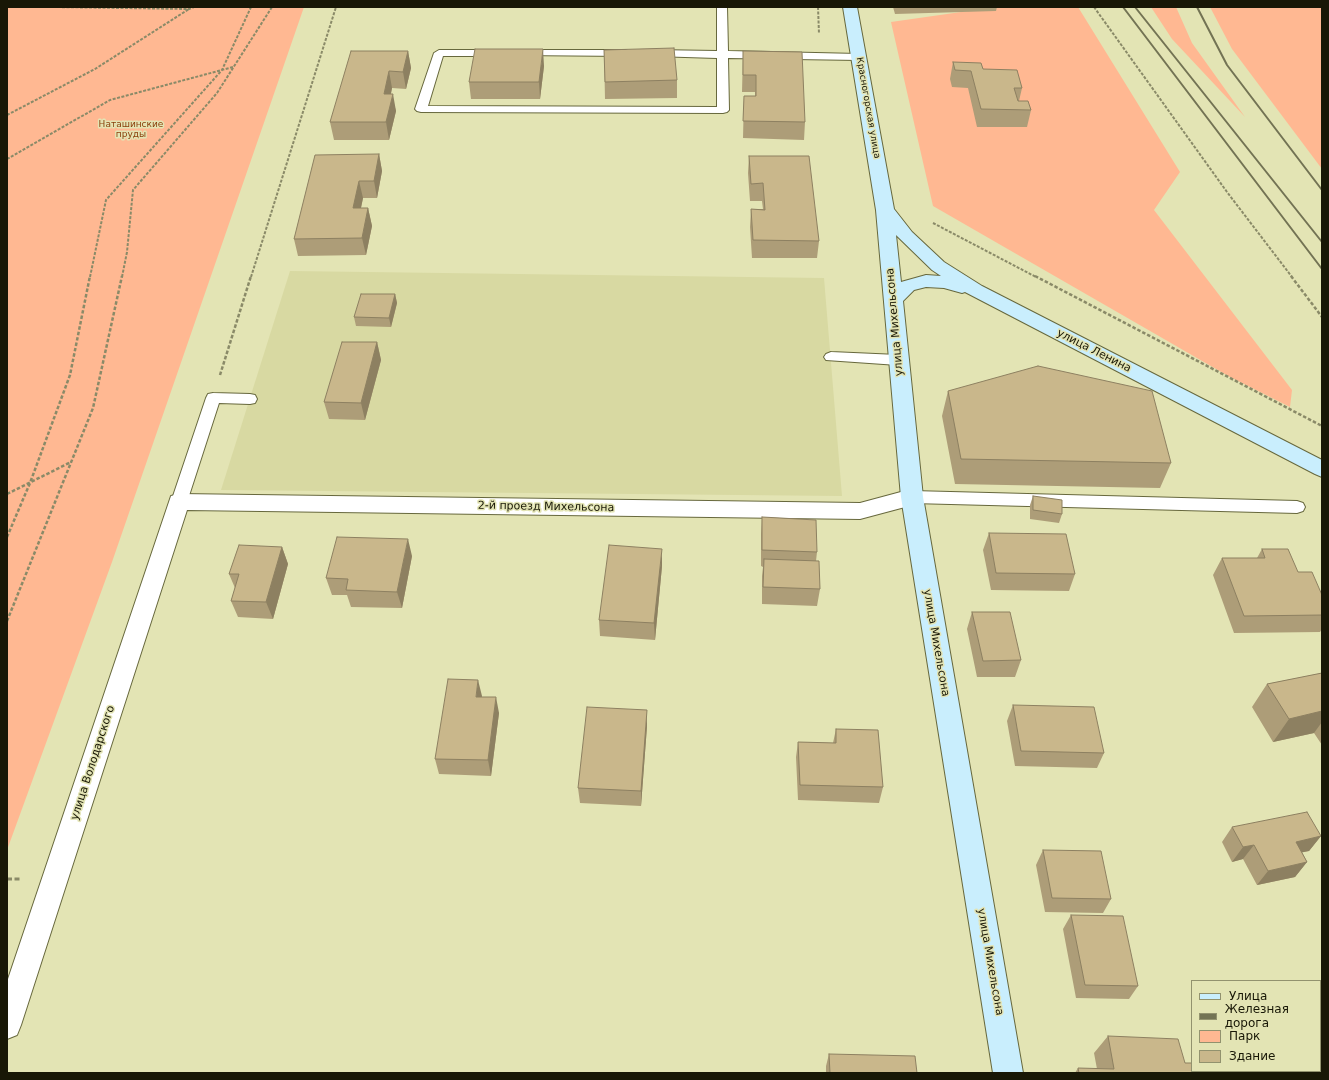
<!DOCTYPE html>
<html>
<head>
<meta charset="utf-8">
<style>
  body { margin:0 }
  #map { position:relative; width:1329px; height:1080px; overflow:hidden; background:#e3e4b4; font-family:"DejaVu Sans",sans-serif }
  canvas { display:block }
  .frame { position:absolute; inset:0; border:8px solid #181706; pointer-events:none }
  .legend { position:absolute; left:1191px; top:980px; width:130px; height:92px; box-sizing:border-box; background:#e3e4b4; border:1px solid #92926e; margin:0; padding:5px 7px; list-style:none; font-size:12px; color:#181706 }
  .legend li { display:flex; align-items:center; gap:8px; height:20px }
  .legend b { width:20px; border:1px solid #92926e }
</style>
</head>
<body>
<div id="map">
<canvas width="1329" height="1080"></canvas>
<div class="frame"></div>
<ul class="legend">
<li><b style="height:5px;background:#c9eefd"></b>Улица</li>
<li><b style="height:5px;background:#737354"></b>Железная дорога</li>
<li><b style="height:11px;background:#ffb892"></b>Парк</li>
<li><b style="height:11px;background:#c9b78b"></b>Здание</li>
</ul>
</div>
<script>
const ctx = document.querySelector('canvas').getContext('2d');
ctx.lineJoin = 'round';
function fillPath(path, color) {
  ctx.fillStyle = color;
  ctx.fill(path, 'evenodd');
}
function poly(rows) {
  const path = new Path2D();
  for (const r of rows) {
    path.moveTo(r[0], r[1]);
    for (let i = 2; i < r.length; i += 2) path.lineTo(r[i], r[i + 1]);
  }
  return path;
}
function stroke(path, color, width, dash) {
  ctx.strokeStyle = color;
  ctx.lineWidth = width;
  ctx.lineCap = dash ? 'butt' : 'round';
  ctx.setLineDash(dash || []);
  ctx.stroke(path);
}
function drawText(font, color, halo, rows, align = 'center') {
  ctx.font = font + ' "DejaVu Sans",sans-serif';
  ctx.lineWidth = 3;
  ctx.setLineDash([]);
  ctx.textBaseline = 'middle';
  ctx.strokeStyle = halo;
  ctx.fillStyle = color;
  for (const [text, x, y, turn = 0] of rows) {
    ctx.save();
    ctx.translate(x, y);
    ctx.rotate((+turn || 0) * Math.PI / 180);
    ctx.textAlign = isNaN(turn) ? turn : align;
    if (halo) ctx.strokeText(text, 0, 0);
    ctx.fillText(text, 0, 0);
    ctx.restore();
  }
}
const built = poly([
  [290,271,824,278,842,496,221,490]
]);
const green = poly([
  [7,7,304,7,112,562,7,850],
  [996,7,1078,7,1180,172,1154,210,1292,390,1290,407,1230,377,933,206,891,22],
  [1151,7,1176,7,1192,43,1245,117,1172,39],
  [1210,7,1322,7,1322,169,1232,49]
]);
const pathFar2 = poly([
  [53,7,189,9,194,7],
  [818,7,819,34],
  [1094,7,1227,192,1292,277],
  [7,115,95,69,189,9],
  [7,159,110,100,233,67],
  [933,223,1036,277],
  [90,277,106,200,222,70,251,7],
  [122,277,127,252,133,190,217,93,272,7],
  [251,277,336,7]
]);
const pathFar1 = poly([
  [1035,276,1322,426],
  [1291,276,1322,317],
  [220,375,251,276],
  [7,494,71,462],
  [7,537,30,483,70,375,90,276],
  [7,621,93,408,122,276]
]);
const path = poly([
  [7,879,21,879]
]);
const lane = poly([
  [717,7,727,7,728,51,859,54,864,57,859,60,728,58,729,110,727,112,723,113,421,112,417,111,415,109,434,53,439,50,496,50,501,53,496,56,443,56,428,106,717,107,717,58,653,56,648,53,653,50,717,51,717,7],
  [521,50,626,50,631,53,626,56,517,55,516,53,517,51,521,50],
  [831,352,898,355,903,357,905,360,903,363,898,365,826,360,824,357,826,354,831,352],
  [213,393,250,394,255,395,257,399,255,403,250,404,219,403,187,502,185,506,179,508,173,506,171,502,206,398,208,394,213,393],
  [912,491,1297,501,1303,503,1305,507,1303,511,1297,513,912,503,907,501,904,497,907,493,912,491]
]);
const street = poly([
  [912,489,920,491,923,497,920,503,860,519,187,510,21,1025,17,1035,7,1039,7,982,171,496,179,494,860,503,912,489]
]);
const secondary = poly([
  [843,7,857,7,894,209,912,232,944,262,982,286,1322,460,1322,477,1315,474,965,292,962,293,944,288,926,287,914,290,903,301,923,497,1023,1073,993,1073,901,497,876,210,843,7],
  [896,235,932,270,941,276,926,275,901,282,896,235]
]);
const rail = poly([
  [1123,7,1322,269],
  [1135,7,1322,242],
  [1197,7,1227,65,1322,190]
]);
const wall = poly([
  [893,7,997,7,996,11,895,14],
  [604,50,677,80,677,98,605,99],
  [408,51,411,68,406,89,392,88,391,94,396,111,389,140,334,140,330,122],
  [743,51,805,122,804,140,743,138,744,96,755,96,755,92,742,92],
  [953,62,983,69,1022,88,1019,101,1031,110,1027,127,977,127,968,88,952,87,950,79],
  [544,66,540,99,471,99,469,82],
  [379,154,382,171,377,198,363,198,361,208,368,208,372,226,366,255,298,256,294,239],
  [749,156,819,241,817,258,752,258,750,227,751,209,763,209,762,201,750,201,748,173],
  [395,294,397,303,391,327,356,326,354,317],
  [377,342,381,360,365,420,329,419,324,402],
  [948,391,1171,463,1160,488,955,484,942,416],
  [1033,496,1062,514,1059,523,1030,519,1030,505],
  [762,517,817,552,816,561,820,589,817,606,762,604,762,576,763,567,761,566,761,534],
  [989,533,1075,574,1069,591,991,590,983,550],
  [282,547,288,564,273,619,238,617,231,601,235,588,229,574],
  [1262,549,1298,572,1322,595,1322,629,1320,632,1234,633,1213,575,1222,558,1257,558],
  [412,556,402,608,351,607,347,595,332,595,326,578],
  [662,566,655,640,600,636,599,620],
  [972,612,1021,660,1015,677,977,677,967,629],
  [1322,673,1322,745,1314,733,1273,742,1252,707,1267,684],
  [481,697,499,713,491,776,439,774,435,759],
  [1013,705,1104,753,1097,768,1015,766,1007,721],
  [647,726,641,806,580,803,578,788],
  [836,729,883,787,879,803,798,800,796,757,798,742,833,743],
  [1232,827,1321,836,1309,851,1302,852,1307,862,1295,877,1257,885,1243,859,1232,862,1222,842],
  [1043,850,1111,899,1103,913,1045,912,1036,865],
  [1071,915,1138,986,1129,999,1076,998,1063,929],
  [1108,1036,1185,1063,1213,1073,1075,1073,1078,1068,1097,1069,1094,1053],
  [829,1054,917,1073,826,1073,826,1066]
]);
const shadedWall = poly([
  [543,49,544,66,540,99,539,82],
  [408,51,411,68,406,89,403,72],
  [389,71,392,88,387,111,384,94],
  [393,94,396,111,389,140,386,122],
  [379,154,382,171,377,198,374,181],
  [359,181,363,198,357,226,353,208],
  [368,208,372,226,366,255,362,238],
  [395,294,397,303,391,327,389,318],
  [377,342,381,360,365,420,361,403],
  [408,539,412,556,402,608,397,592],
  [282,547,288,564,273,619,266,602],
  [662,549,662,566,655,640,654,623],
  [478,680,482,696,479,713,476,697],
  [496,697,499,713,491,776,488,760],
  [647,710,647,726,641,806,641,791],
  [1322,711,1322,722,1314,733,1273,742,1289,719],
  [1321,836,1309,851,1284,856,1296,842],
  [1254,845,1243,859,1232,862,1243,847],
  [1307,862,1295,877,1257,885,1268,871]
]);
const building = poly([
  [674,48,677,80,605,82,604,50,674,48],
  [475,49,543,49,539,82,469,82,475,49],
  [351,51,408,51,403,72,389,71,384,94,393,94,386,122,330,122,351,51],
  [743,51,802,52,805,122,743,121,744,96,756,96,756,75,743,75,743,51],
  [953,62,981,63,983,69,1017,70,1022,88,1014,88,1018,101,1028,101,1031,110,981,109,971,71,955,70,953,62],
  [379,154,374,181,359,181,353,208,368,208,362,238,294,239,315,155,379,154],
  [749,156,809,156,819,241,753,240,751,209,765,210,763,183,751,184,749,156],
  [361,294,395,294,389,318,354,317,361,294],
  [342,342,377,342,361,403,324,402,342,342],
  [1038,366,1152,391,1171,463,961,459,948,391,1038,366],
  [1033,496,1062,500,1062,514,1033,510,1033,496],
  [762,517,816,520,817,552,762,550,762,517],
  [989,533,1066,534,1075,574,996,573,989,533],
  [337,537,408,539,397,592,346,590,348,579,326,578,337,537],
  [239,545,282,547,266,602,231,601,239,574,229,574,239,545],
  [609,545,662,549,654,623,599,620,609,545],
  [1262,549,1288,549,1298,572,1312,572,1322,595,1322,615,1244,616,1222,558,1265,558,1262,549],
  [764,559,819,561,820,589,763,587,764,559],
  [972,612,1010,612,1021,660,983,661,972,612],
  [1322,673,1322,711,1289,719,1267,684,1322,673],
  [448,679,478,680,476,697,496,697,488,760,435,759,448,679],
  [1013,705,1094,707,1104,753,1021,751,1013,705],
  [587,707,647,710,641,791,578,788,587,707],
  [836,729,878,730,883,787,800,785,798,742,836,743,836,729],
  [1307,812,1321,836,1296,842,1307,862,1268,871,1254,845,1243,847,1232,827,1307,812],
  [1043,850,1101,851,1111,899,1052,898,1043,850],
  [1071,915,1123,916,1138,986,1085,985,1071,915],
  [1108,1036,1178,1039,1185,1063,1192,1063,1192,1071,1213,1071,1213,1073,1079,1073,1078,1068,1114,1069,1108,1036],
  [829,1054,915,1056,917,1073,830,1073,829,1054]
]);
const farStreetnames = [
  ["Красногорская улица",868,108,80]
];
const farParknames = [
  ["Наташинские",131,125],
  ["пруды",131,135]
];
const streetNames = [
  ["улица Михельсона",895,322,-95],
  ["улица Ленина",1094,351,27],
  ["2-й проезд Михельсона",546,507,1],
  ["улица Михельсона",936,643,80],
  ["улица Володарского",93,763,-72],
  ["улица Михельсона",990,962,80]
];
fillPath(built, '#d8d9a2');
fillPath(green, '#ffb892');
stroke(lane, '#67683d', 2);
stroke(street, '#67683d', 2);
stroke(secondary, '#67683d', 2);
stroke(pathFar2, '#8a8a68', 2, [3, 1.5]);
stroke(pathFar1, '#8a8a68', 2.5, [3.5, 2]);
stroke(path, '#8a8a68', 3, [5, 2.5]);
fillPath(lane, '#fff');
fillPath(street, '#fff');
fillPath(secondary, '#c9eefd');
stroke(rail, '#737354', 2);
fillPath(wall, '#ad9d78');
fillPath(shadedWall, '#8d8061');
fillPath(building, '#c9b78b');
stroke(building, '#8d8061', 1);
drawText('9px', '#181706', '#e3e4b4', farStreetnames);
drawText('9px', '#8a3f0b', '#e3e4b4', farParknames);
drawText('11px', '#181706', '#e3e4b4', streetNames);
</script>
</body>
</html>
